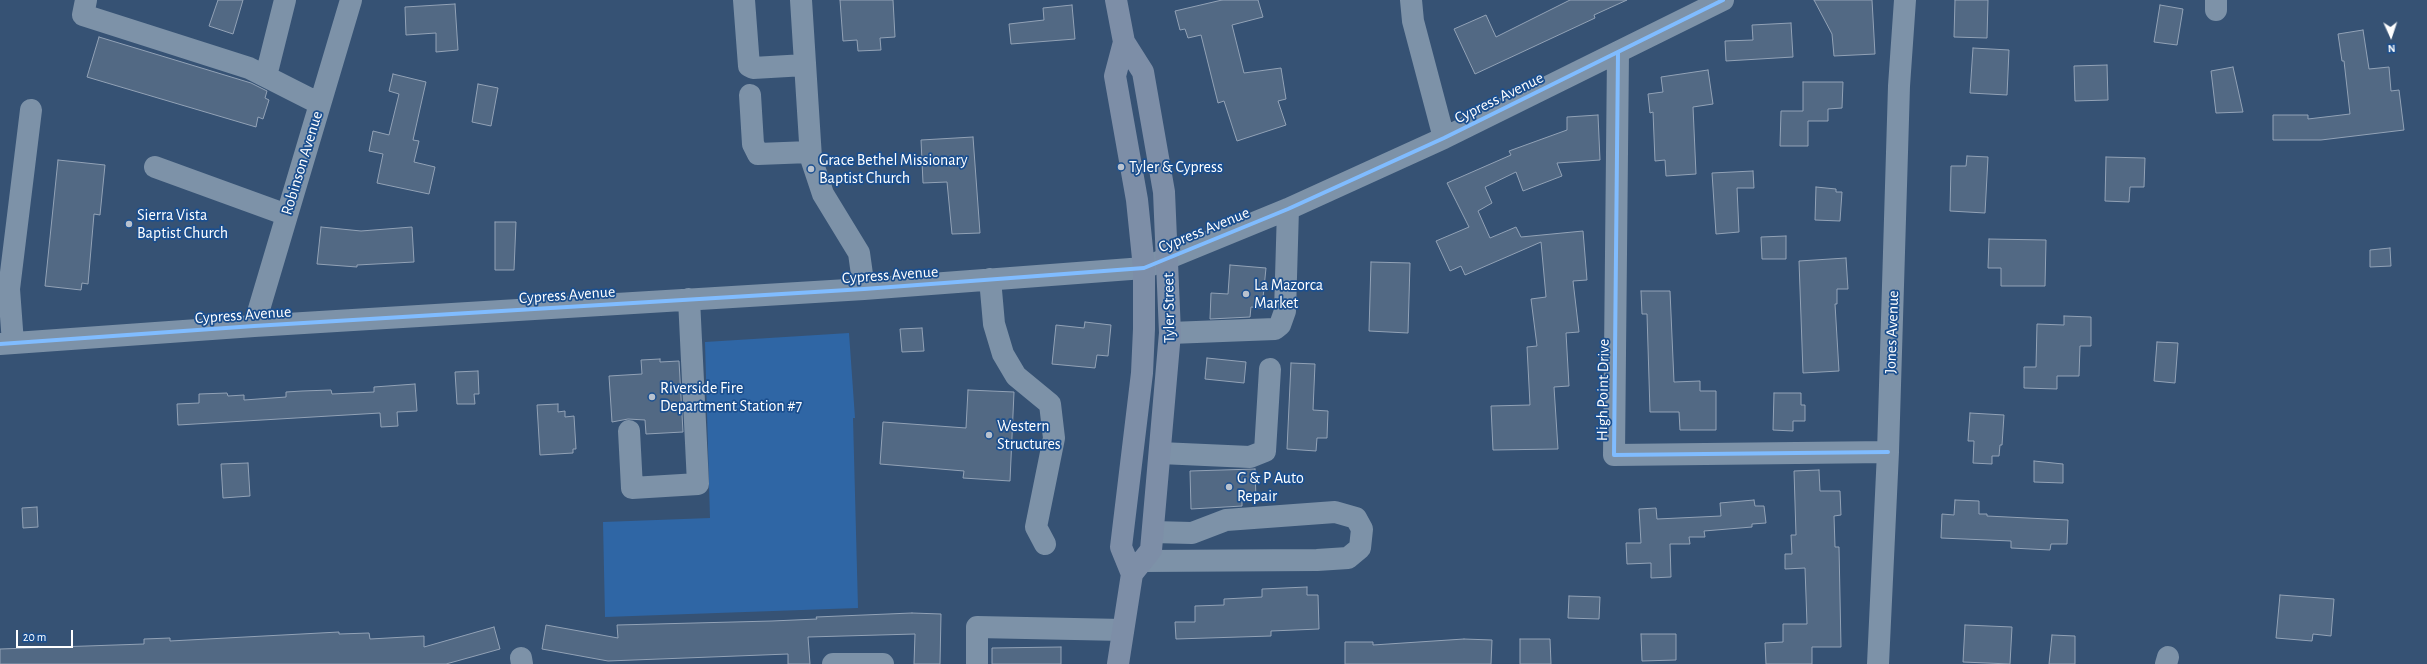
<!DOCTYPE html>
<html>
<head>
<meta charset="utf-8">
<style>
  body { margin:0 }
  #map { position:relative; width:2427px; height:664px; overflow:hidden; background:#365274; font-family:"Alegreya Sans",sans-serif }
  canvas { display:block }
  .north { position:absolute; left:2371px; top:16px; width:40px; height:40px; -webkit-text-stroke:3px #1b4f8f; paint-order:stroke; rotate:177deg; font-size:11px; font-weight:700; line-height:16px; text-align:center; color:#fff }
  .north::after { content:''; display:block; margin:auto; width:14px; height:18px; background:#fff; clip-path:polygon(50% 0,100% 100%,50% 72%,0 100%) }
  .scale { position:absolute; left:16px; top:630px; width:57px; height:18px; box-sizing:border-box; border:2px solid #fff; border-top:0; padding-left:5px; font-size:12px; line-height:14px; white-space:nowrap; color:#fff; -webkit-text-stroke:3px #1b4f8f; paint-order:stroke }
</style>
</head>
<body>
<div id="map">
<canvas width="2427" height="664"></canvas>
<div class="north">N</div>
<div class="scale">20 m</div>
</div>
<script>
const ctx = document.querySelector('canvas').getContext('2d');
ctx.lineJoin = 'round';
function fillPath(path, color) {
  ctx.fillStyle = color;
  ctx.fill(path, 'evenodd');
}
function poly(rows) {
  const path = new Path2D();
  for (const r of rows) {
    path.moveTo(r[0], r[1]);
    for (let i = 2; i < r.length; i += 2) path.lineTo(r[i], r[i + 1]);
  }
  return path;
}
function stroke(path, color, width, dash) {
  ctx.strokeStyle = color;
  ctx.lineWidth = width;
  ctx.lineCap = dash ? 'butt' : 'round';
  ctx.setLineDash(dash || []);
  ctx.stroke(path);
}
function drawText(font, color, halo, rows, align = 'center') {
  ctx.font = font + ' "Alegreya Sans",sans-serif';
  ctx.lineWidth = 3.5;
  ctx.setLineDash([]);
  ctx.textBaseline = 'middle';
  ctx.strokeStyle = halo;
  ctx.fillStyle = color;
  for (const [text, x, y, turn = 0] of rows) {
    ctx.save();
    ctx.translate(x, y);
    ctx.rotate((+turn || 0) * Math.PI / 180);
    ctx.textAlign = isNaN(turn) ? turn : align;
    if (halo) ctx.strokeText(text, 0, 0);
    ctx.fillText(text, 0, 0);
    ctx.restore();
  }
}
const green = poly([
  [849,333,855,418,853,418,858,608,605,617,603,522,710,518,705,342]
]);
const building = poly([
  [218,0,243,0,233,34,209,26,218,0],
  [840,0,893,0,895,37,880,38,881,50,858,51,857,40,843,41,840,0],
  [1222,0,1258,0,1263,17,1232,25,1244,73,1281,68,1286,99,1278,101,1286,125,1237,141,1224,101,1218,103,1201,35,1188,38,1185,29,1180,30,1175,11,1222,0],
  [1570,0,1627,0,1594,15,1595,18,1475,74,1454,29,1486,15,1496,37,1570,0],
  [1814,0,1872,0,1875,54,1834,56,1832,34,1814,0],
  [1955,0,1988,0,1987,38,1954,37,1955,0],
  [455,4,458,50,436,52,436,33,406,35,405,7,455,4],
  [1072,5,1075,39,1011,44,1009,24,1044,20,1043,8,1072,5],
  [2160,5,2183,9,2177,45,2154,42,2160,5],
  [1791,23,1793,57,1726,61,1725,41,1753,40,1752,25,1791,23],
  [2363,30,2369,69,2389,67,2391,91,2399,90,2404,130,2321,140,2273,140,2273,115,2308,115,2308,119,2350,114,2344,61,2342,61,2338,34,2363,30],
  [99,37,251,83,267,91,265,98,269,100,263,119,258,117,256,127,87,77,99,37],
  [1973,48,2009,50,2007,95,1970,93,1973,48],
  [2107,65,2108,100,2075,101,2074,66,2107,65],
  [2233,67,2243,112,2216,113,2211,71,2233,67],
  [1708,70,1713,104,1693,107,1696,174,1666,176,1665,160,1655,161,1653,112,1650,113,1648,94,1663,92,1661,77,1708,70],
  [393,74,426,82,413,140,419,141,414,162,435,167,429,194,377,183,383,154,369,151,373,131,389,135,399,94,389,91,393,74],
  [1803,82,1843,82,1842,108,1828,109,1828,121,1808,121,1808,146,1780,146,1781,111,1803,111,1803,82],
  [478,84,498,88,491,126,472,122,478,84],
  [1598,115,1600,160,1557,163,1562,176,1523,191,1516,172,1485,187,1492,203,1478,211,1490,238,1516,227,1521,237,1583,231,1587,280,1573,281,1579,332,1566,333,1569,386,1554,387,1558,449,1493,450,1491,406,1530,405,1527,347,1537,346,1531,299,1546,297,1541,242,1465,275,1461,266,1450,271,1436,241,1469,227,1447,183,1511,155,1509,151,1567,130,1567,117,1598,115],
  [973,137,980,233,952,234,947,182,923,183,921,140,973,137],
  [1967,156,1988,157,1985,213,1950,211,1951,166,1966,166,1967,156],
  [2106,157,2145,158,2144,187,2130,187,2129,202,2105,201,2106,157],
  [58,160,105,165,100,215,94,214,88,284,82,283,81,290,45,286,58,160],
  [1753,171,1754,188,1737,188,1739,232,1716,234,1712,173,1753,171],
  [1816,187,1836,189,1836,192,1842,192,1840,221,1815,220,1816,187],
  [495,222,516,222,514,270,495,270,495,222],
  [321,227,361,231,412,227,414,262,357,265,357,267,317,264,321,227],
  [1786,236,1786,259,1762,259,1761,237,1786,236],
  [1989,239,2046,240,2045,286,2001,286,2001,268,1988,268,1989,239],
  [2390,248,2391,266,2370,267,2370,250,2390,248],
  [1846,258,1848,289,1837,289,1837,304,1835,304,1839,371,1803,373,1799,261,1846,258],
  [1371,262,1410,263,1408,333,1369,331,1371,262],
  [1230,265,1266,268,1262,308,1251,307,1250,317,1210,319,1211,293,1228,294,1230,265],
  [1641,291,1670,291,1674,382,1700,381,1700,391,1716,391,1716,430,1680,430,1679,412,1650,412,1647,314,1642,314,1641,291],
  [2064,316,2091,317,2091,346,2080,346,2079,376,2057,376,2057,389,2024,388,2024,367,2036,367,2037,324,2064,325,2064,316],
  [1085,322,1111,325,1108,356,1097,355,1095,368,1052,364,1056,325,1084,328,1085,322],
  [922,328,924,351,902,352,900,329,922,328],
  [2157,342,2178,343,2175,383,2154,381,2157,342],
  [1207,358,1246,362,1244,383,1205,379,1207,358],
  [660,359,660,362,679,361,683,432,646,434,645,420,628,419,612,422,609,376,642,374,641,360,660,359],
  [1291,363,1315,364,1313,410,1328,411,1327,438,1317,438,1316,451,1287,449,1291,363],
  [478,371,479,394,474,394,475,404,457,404,455,372,478,371],
  [415,384,417,411,397,412,398,426,381,427,380,413,178,425,177,404,199,403,199,394,227,393,228,396,244,395,244,400,286,397,286,392,302,391,331,390,332,394,374,392,374,387,415,384],
  [968,390,1014,392,1010,481,963,478,964,471,880,464,883,422,966,428,968,390],
  [1774,393,1801,393,1801,405,1805,405,1805,421,1793,421,1793,431,1773,430,1774,393],
  [558,404,558,412,565,411,565,417,574,416,576,449,573,449,573,453,540,455,537,405,558,404],
  [1970,413,2004,415,2002,445,2000,445,1999,456,1992,456,1992,464,1973,463,1974,441,1968,441,1970,413],
  [2034,461,2063,464,2063,483,2034,482,2034,461],
  [248,463,250,496,223,498,221,464,248,463],
  [1255,469,1256,500,1242,501,1242,506,1191,509,1190,471,1255,469],
  [1819,470,1820,491,1840,491,1841,515,1834,516,1835,547,1839,547,1841,647,1812,647,1812,664,1766,664,1765,643,1783,642,1783,624,1807,624,1805,568,1785,569,1785,554,1792,554,1791,535,1796,535,1794,471,1819,470],
  [1754,500,1755,506,1764,506,1766,523,1752,524,1752,527,1704,531,1705,537,1689,537,1690,544,1670,544,1671,577,1651,578,1651,563,1627,564,1626,543,1641,543,1639,509,1656,508,1657,519,1721,516,1720,503,1754,500],
  [1955,500,1979,501,1979,514,1987,514,1987,516,2068,520,2067,544,2051,544,2050,550,2011,548,2011,541,1941,538,1942,514,1954,515,1955,500],
  [37,507,38,527,23,528,22,508,37,507],
  [1307,587,1307,595,1318,595,1319,629,1271,631,1271,636,1176,639,1175,622,1195,622,1195,606,1224,605,1224,599,1262,597,1262,589,1307,587],
  [2280,595,2334,599,2331,636,2313,634,2312,641,2276,638,2280,595],
  [1569,596,1600,597,1599,619,1568,618,1569,596],
  [912,613,941,614,940,664,914,664,915,634,808,637,810,664,788,664,788,654,608,661,542,649,546,625,618,638,617,625,772,621,817,619,816,617,912,613],
  [1965,625,2012,627,2010,664,1963,662,1965,625],
  [494,627,500,649,446,664,0,664,0,649,144,644,144,639,170,638,170,641,339,632,339,634,369,633,370,639,424,636,424,647,494,627],
  [1641,634,1676,634,1676,660,1642,661,1641,634],
  [2052,635,2075,636,2075,664,2049,664,2052,635],
  [1464,639,1492,640,1491,664,1345,664,1345,642,1373,642,1373,645,1464,639],
  [1520,639,1550,639,1551,664,1520,664,1520,639],
  [1061,647,1061,664,992,664,992,648,1061,647]
]);
const minor = poly([
  [86,0,83,15,249,68,320,104],
  [744,0,749,66,753,68,805,65],
  [801,0,811,158,823,194,859,253,864,289],
  [1411,0,1413,21,1444,138],
  [2216,0,2216,10],
  [1618,52,1614,455,1888,452],
  [266,76,285,0],
  [750,95,753,144,758,154,810,152],
  [155,167,287,215],
  [990,279,994,324,1003,354,1016,376,1050,404,1054,438,1036,527,1045,544],
  [254,326,351,0],
  [1170,333,1275,329,1280,325,1285,311,1288,209],
  [13,343,9,289,31,110],
  [0,344,254,326,864,289,1144,268,1288,209,1444,138,1723,0],
  [629,431,632,488,698,484,689,299],
  [1160,453,1250,457,1265,451,1270,369],
  [1142,561,1317,560,1348,558,1360,548,1362,529,1356,518,1335,512,1226,520,1192,533,1153,532],
  [521,658,522,664],
  [833,664,883,664],
  [977,664,977,627,1123,630],
  [1878,664,1888,452,1899,86,1905,0],
  [2166,664,2168,657]
]);
const major = poly([
  [1116,0,1124,42,1143,72,1164,192,1170,333,1151,550,1132,574],
  [1118,664,1132,574,1121,547,1142,373,1144,329,1144,268,1137,200,1115,76,1124,42]
]);
const cycleway = poly([
  [1618,52,1614,455,1888,452],
  [0,344,254,326,864,289,1144,268,1288,209,1444,138,1723,0]
]);
const markers = [
  [1121,167,4,"#b9c2ce"],
  [811,169,4,"#b9c2ce"],
  [129,224,4,"#b9c2ce"],
  [1246,294,4,"#b9c2ce"],
  [652,397,4,"#b9c2ce"],
  [989,435,4,"#b9c2ce"],
  [1229,487,4,"#b9c2ce"]
];
const streetNames = [
  ["Cypress Avenue",1499,98,-26],
  ["Robinson Avenue",302,163,-73],
  ["Cypress Avenue",1204,230,-22],
  ["Cypress Avenue",890,275,-4],
  ["Cypress Avenue",567,295,-4],
  ["Tyler Street",1169,308,-91],
  ["Cypress Avenue",243,315,-4],
  ["Jones Avenue",1892,332,-88],
  ["High Point Drive",1603,390,-89]
];
const poiNames = [
  ["Grace Bethel Missionary",819,160],
  ["Baptist Church",819,178],
  ["Tyler & Cypress",1129,167],
  ["Sierra Vista",137,215],
  ["Baptist Church",137,233],
  ["La Mazorca",1254,285],
  ["Market",1254,303],
  ["Riverside Fire",660,388],
  ["Department Station #7",660,406],
  ["Western",997,426],
  ["Structures",997,444],
  ["G & P Auto",1237,478],
  ["Repair",1237,496]
];
fillPath(green, '#2f66a5');
fillPath(building, '#526984');
stroke(building, '#92a2b6', 1);
stroke(minor, '#7d92a8', 22);
stroke(major, '#7d8ea7', 22);
stroke(cycleway, '#80bcff', 4);
for (const [x, y, r, color] of markers) {
  const dot = new Path2D();
  dot.arc(x, y, r, 0, 2 * Math.PI);
  ctx.fillStyle = color;
  ctx.fill(dot);
  stroke(dot, '#1b4f8f', 1.5);
}
drawText('16px', '#fff', '#1b4f8f', streetNames);
drawText('16px', '#fff', '#1b4f8f', poiNames, 'left');
</script>
</body>
</html>
